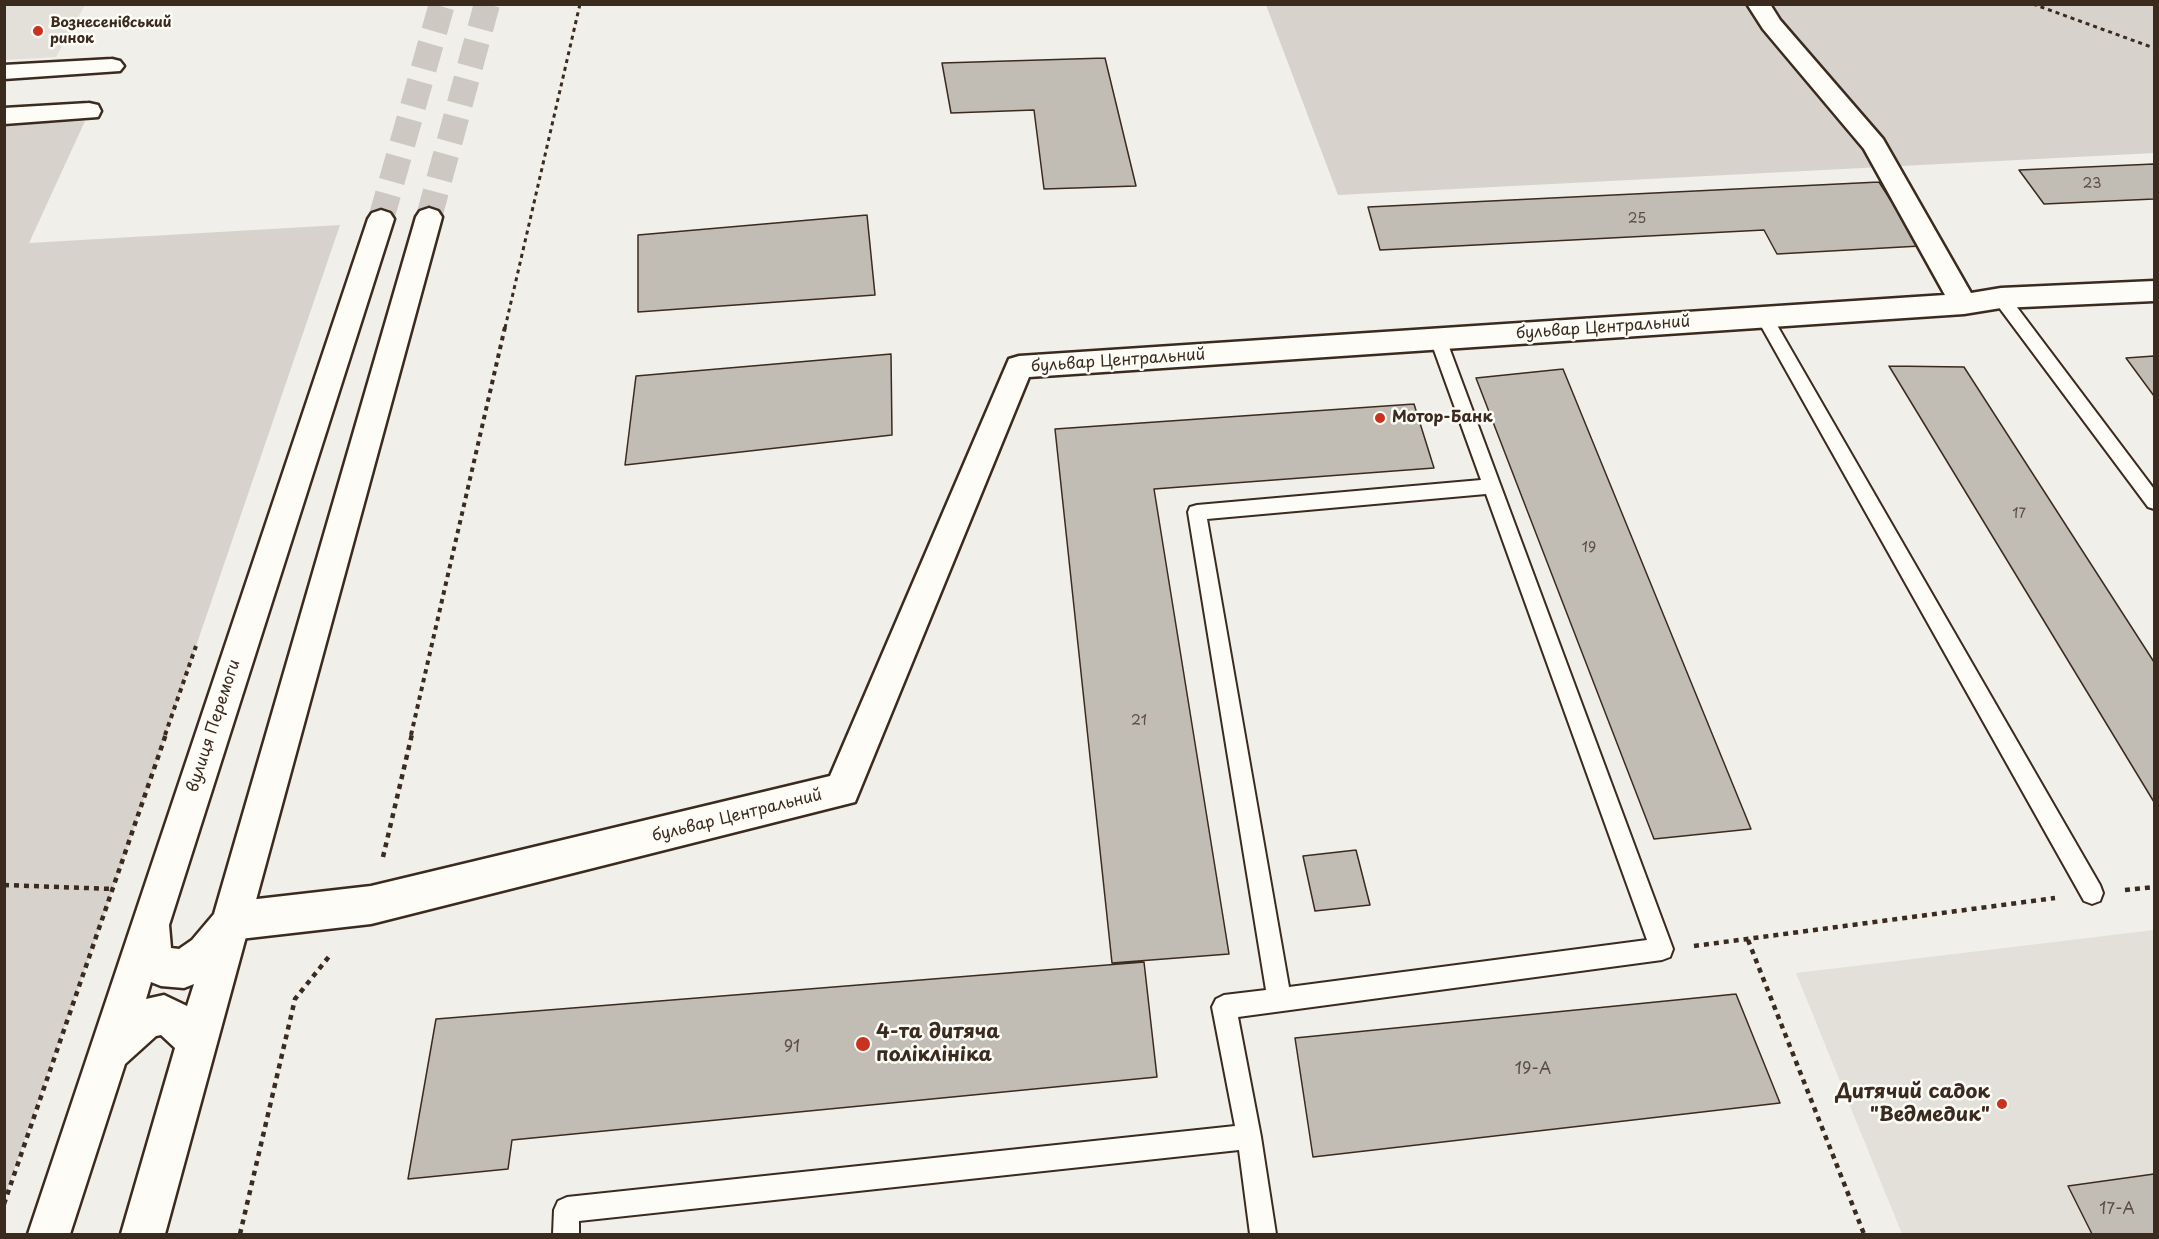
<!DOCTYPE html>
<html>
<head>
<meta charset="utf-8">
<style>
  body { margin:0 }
  #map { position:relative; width:2159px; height:1239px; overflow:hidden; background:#f1efea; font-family:"Playpen Sans",sans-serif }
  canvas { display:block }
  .frame { position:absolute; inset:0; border:6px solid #3b2a1e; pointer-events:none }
</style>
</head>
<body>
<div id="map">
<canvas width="2159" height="1239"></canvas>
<div class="frame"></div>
</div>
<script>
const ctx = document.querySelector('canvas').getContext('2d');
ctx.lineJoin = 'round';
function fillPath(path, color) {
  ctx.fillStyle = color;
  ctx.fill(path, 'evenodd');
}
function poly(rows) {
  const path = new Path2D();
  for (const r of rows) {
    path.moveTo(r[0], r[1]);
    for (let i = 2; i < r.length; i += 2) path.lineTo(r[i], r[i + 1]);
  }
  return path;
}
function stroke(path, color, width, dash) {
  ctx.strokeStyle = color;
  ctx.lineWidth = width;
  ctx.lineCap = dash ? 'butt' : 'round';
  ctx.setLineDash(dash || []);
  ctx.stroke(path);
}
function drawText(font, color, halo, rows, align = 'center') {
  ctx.font = font + ' "Playpen Sans",sans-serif';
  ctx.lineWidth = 5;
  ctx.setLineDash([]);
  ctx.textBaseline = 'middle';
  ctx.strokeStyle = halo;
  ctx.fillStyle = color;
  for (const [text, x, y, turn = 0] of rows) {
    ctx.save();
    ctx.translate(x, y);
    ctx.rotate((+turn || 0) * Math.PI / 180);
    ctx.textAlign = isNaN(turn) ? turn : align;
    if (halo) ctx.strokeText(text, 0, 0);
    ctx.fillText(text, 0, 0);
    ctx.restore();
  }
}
const built = poly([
  [5,4,85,4,85,5,56,57,5,60],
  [2154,930,2154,1234,1902,1234,1796,973]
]);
const green = poly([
  [1266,5,2154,5,2154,153,1338,195],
  [85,121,29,243,340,225,113,889,5,1196,5,125]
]);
const building = poly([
  [1105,58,1136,186,1044,189,1034,110,951,113,942,63,1105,58],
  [2154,164,2154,199,2044,204,2019,170,2154,164],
  [1879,182,1920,246,1777,254,1764,230,1380,250,1368,207,1879,182],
  [867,215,875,295,638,312,638,235,867,215],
  [891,354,892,435,625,465,636,376,891,354],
  [2154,356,2154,396,2126,358,2154,356],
  [1889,366,1964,367,2154,662,2154,802,1889,366],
  [1563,369,1751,829,1654,839,1476,378,1563,369],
  [1414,404,1434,468,1154,489,1229,954,1112,963,1055,429,1414,404],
  [1356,850,1370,905,1315,911,1303,856,1356,850],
  [1144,962,1157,1077,512,1140,508,1169,408,1179,436,1019,1144,962],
  [1736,994,1780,1103,1313,1157,1295,1038,1736,994],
  [2154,1174,2154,1234,2092,1234,2068,1186,2154,1174]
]);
const secondaryTunnel = poly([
  [429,217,487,4],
  [381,219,442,4]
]);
const pathFar2 = poly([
  [2033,4,2154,48],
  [505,328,580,4]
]);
const pathFar1 = poly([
  [165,735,196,646],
  [411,735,505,327]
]);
const path = poly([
  [383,857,412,734],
  [4,885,113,889],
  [2125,890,2154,887],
  [1748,940,1864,1234],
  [1694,946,2055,898],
  [4,1204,166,734],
  [240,1234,295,999,331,954]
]);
const lane = poly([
  [2001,292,2007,294,2154,489,2154,509,2148,507,1995,302,1993,298,1995,294,2001,292],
  [1764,311,1770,313,2100,885,2103,893,2100,901,2092,904,2084,901,1756,317,1758,313,1764,311],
  [1438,333,1444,335,1446,339,1673,949,1670,957,1662,960,1238,1017,1261,1137,1276,1234,1250,1234,1239,1150,579,1221,579,1234,553,1234,554,1210,558,1201,567,1197,1235,1126,1212,1007,1216,999,1224,995,1266,990,1188,512,1190,507,1197,505,1481,480,1430,339,1432,335,1438,333],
  [1486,494,1647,940,1289,987,1207,519,1486,494]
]);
const street = poly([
  [1747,4,1770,4,1780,20,1883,139,1971,293,2001,288,2154,281,2154,301,2001,308,1964,314,1029,377,855,802,371,924,231,940,218,934,212,921,218,908,231,902,371,886,830,776,1009,359,1019,356,1945,295,1864,149,1763,29,1747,4],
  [112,59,120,61,124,66,120,71,4,79,4,65,112,59],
  [89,103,98,105,101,111,98,117,4,124,4,108,89,103]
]);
const secondary = poly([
  [429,208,438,211,442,217,165,1234,121,1234,175,1048,161,1035,156,1036,125,1064,70,1234,28,1234,368,219,372,213,381,210,390,213,394,219,169,925,171,948,179,949,192,940,214,914,416,217,420,211,429,208],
  [151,982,161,986,184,988,194,984,187,1006,164,995,146,999,151,982]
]);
const markers = [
  [38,31,6,"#c8321e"],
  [1380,418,6,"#c8321e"],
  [863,1044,8,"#c8321e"],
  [2002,1104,6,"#c8321e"]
];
const farPoinames = [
  ["Вознесенівський",50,23],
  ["ринок",50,39]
];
const numberNames = [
  ["23",2092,184],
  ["25",1637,219],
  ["17",2019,514],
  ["19",1589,548],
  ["21",1139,721]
];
const streetNames = [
  ["бульвар Центральний",1603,328,-4],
  ["бульвар Центральний",1118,361,-4],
  ["вулиця Перемоги",214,726,-72],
  ["бульвар Центральний",737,816,-14]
];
const poiNames = [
  ["Мотор-Банк",1392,418]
];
const nearNumbernames = [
  ["91",792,1048],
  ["19-А",1533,1070],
  ["17-А",2117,1210]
];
const nearPoinames = [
  ["4-та дитяча",876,1032],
  ["поліклініка",876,1055],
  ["Дитячий садок",1990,1092,"right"],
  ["\"Ведмедик\"",1990,1115,"right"]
];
fillPath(built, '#e3e0da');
fillPath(green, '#d7d2cc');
fillPath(building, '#c1bcb4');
stroke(building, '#3b2a1e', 1.5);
stroke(secondaryTunnel, '#cdc8c1', 26, [26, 13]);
stroke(lane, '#3b2a1e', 4);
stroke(street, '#3b2a1e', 5);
stroke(secondary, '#3b2a1e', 5);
stroke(pathFar2, '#3b2a1e', 3, [4, 4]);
stroke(pathFar1, '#3b2a1e', 4, [4.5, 4.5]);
stroke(path, '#3b2a1e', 4.5, [5, 5]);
fillPath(lane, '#fdfcf7');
fillPath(street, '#fdfcf7');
fillPath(secondary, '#fdfcf7');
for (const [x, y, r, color] of markers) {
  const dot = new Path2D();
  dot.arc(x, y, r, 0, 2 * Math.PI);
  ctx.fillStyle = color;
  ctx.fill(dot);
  stroke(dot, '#fdfcf7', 2);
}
drawText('bold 14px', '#3b2a1e', '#fdfcf7', farPoinames, 'left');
drawText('14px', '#5c4e44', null, numberNames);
drawText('16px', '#3b2a1e', '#fdfcf7', streetNames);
drawText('bold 16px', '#3b2a1e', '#fdfcf7', poiNames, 'left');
drawText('16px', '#5c4e44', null, nearNumbernames);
drawText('bold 20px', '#3b2a1e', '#fdfcf7', nearPoinames, 'left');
</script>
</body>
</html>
